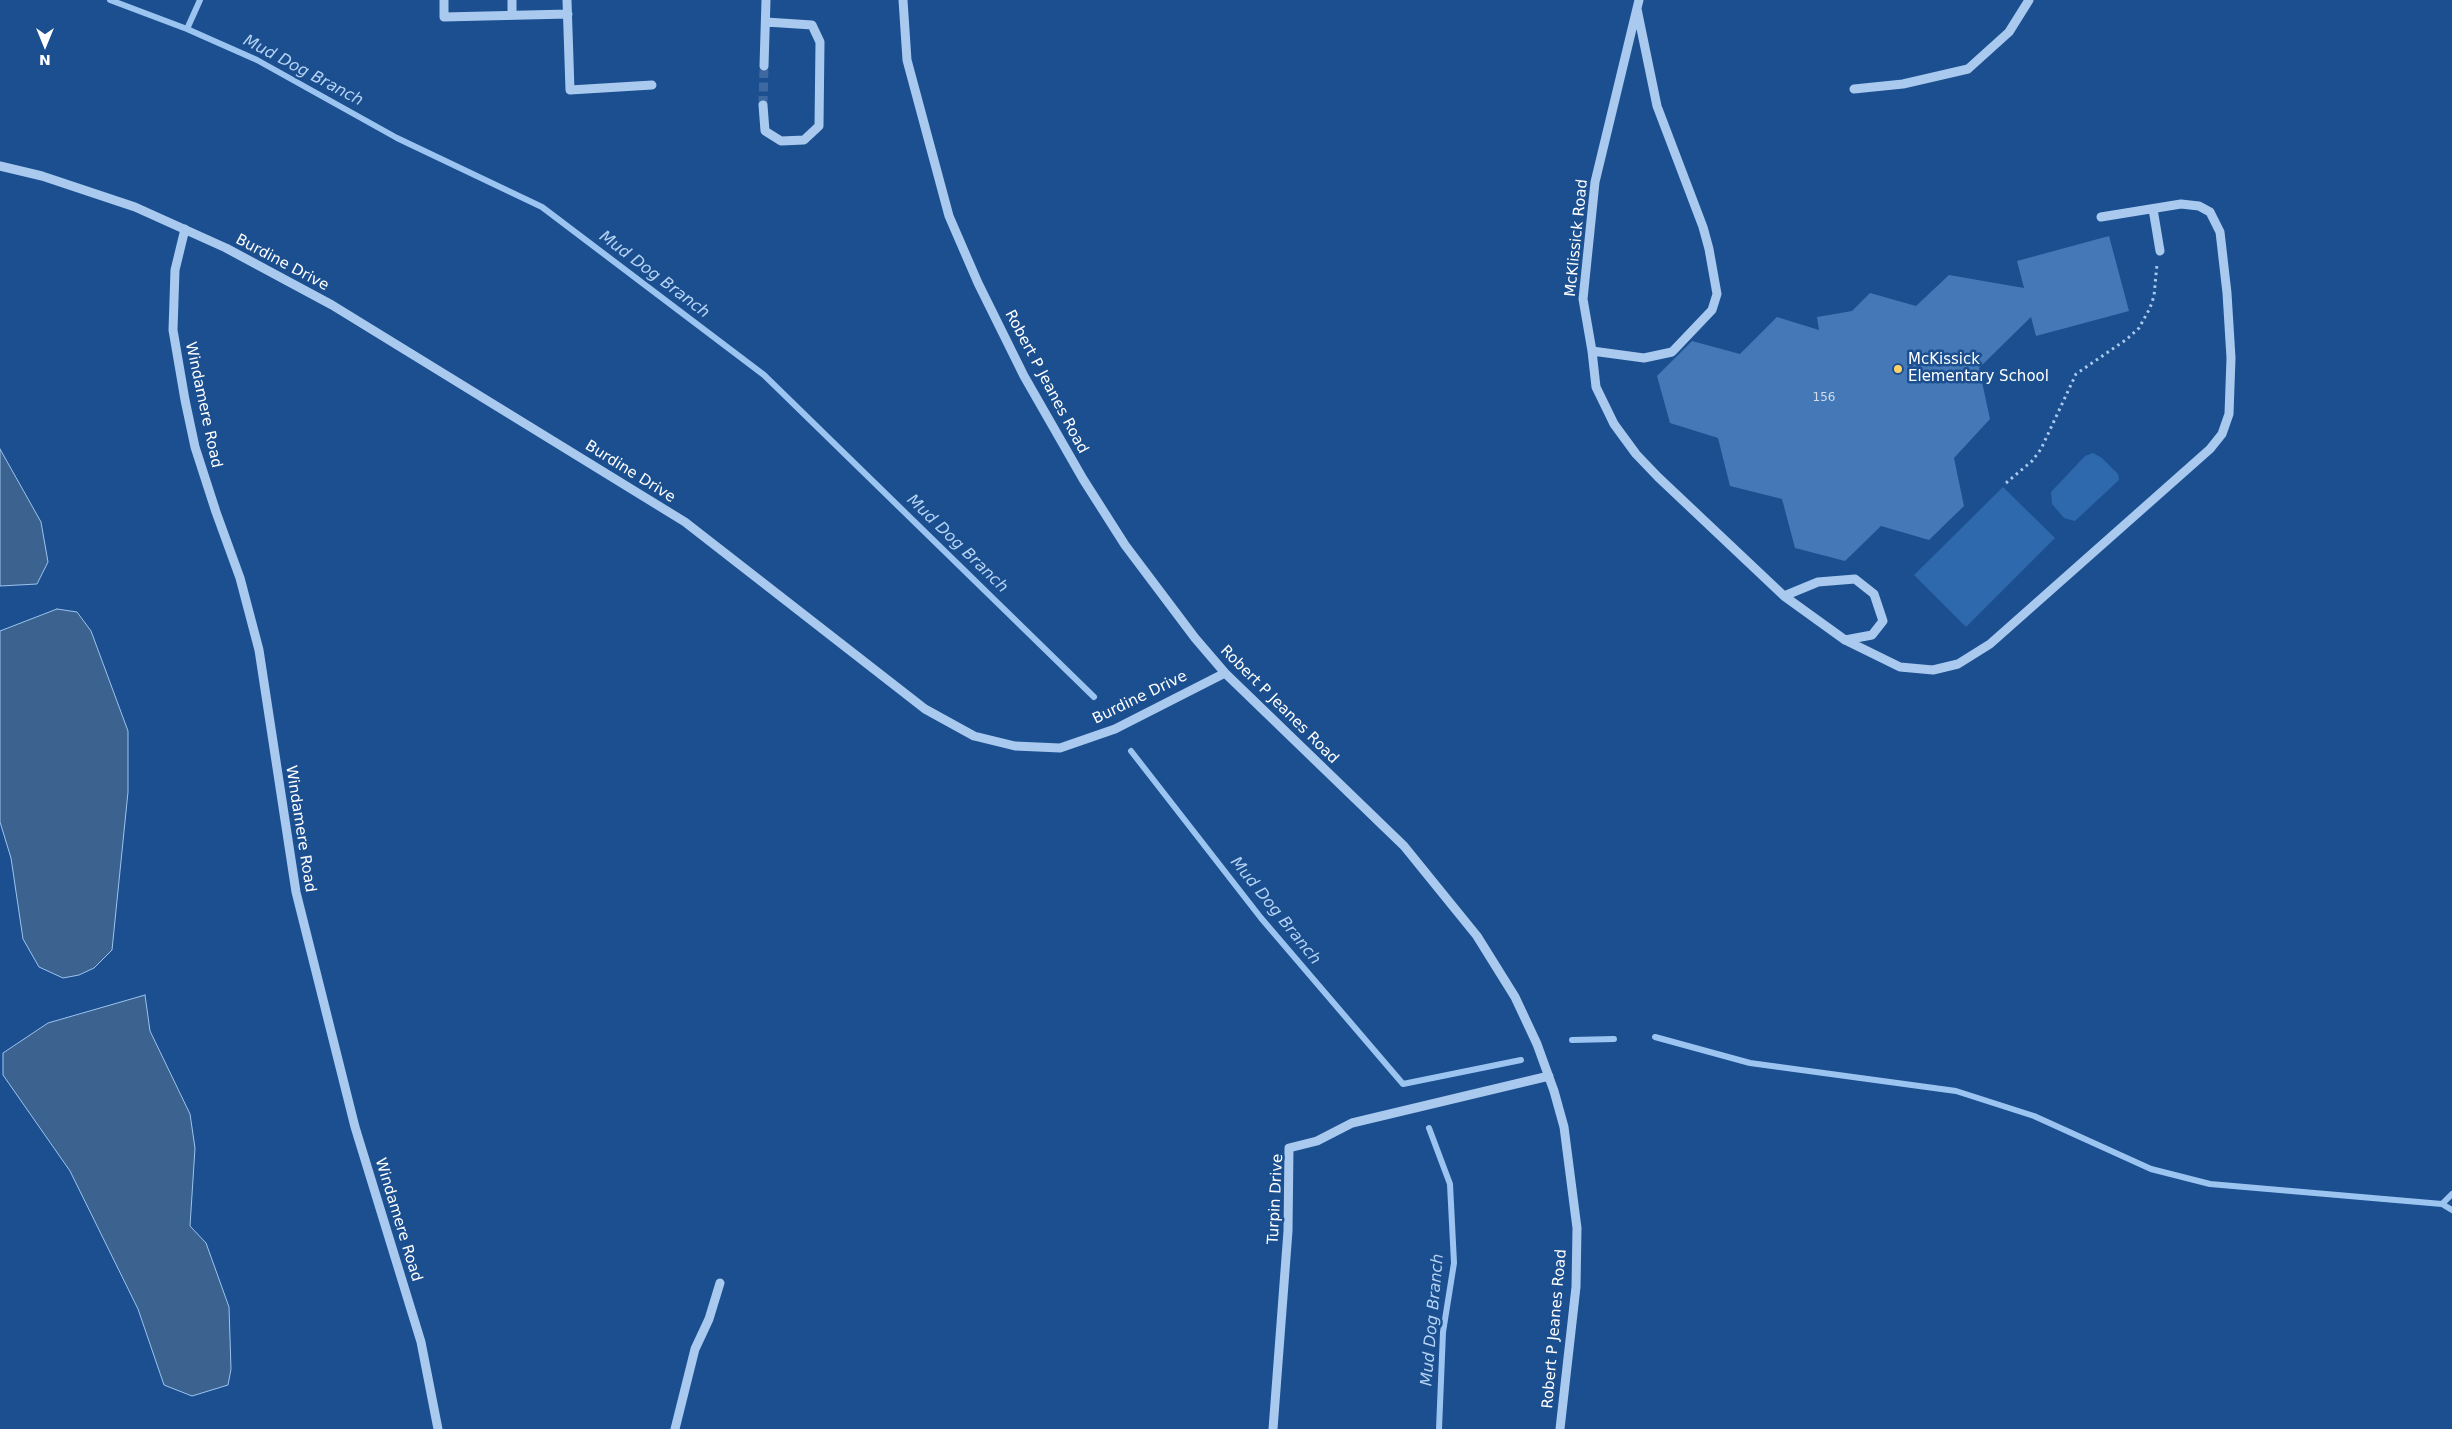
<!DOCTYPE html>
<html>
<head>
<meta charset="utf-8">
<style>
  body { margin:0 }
  #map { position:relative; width:2452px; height:1429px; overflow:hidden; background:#1b4f8f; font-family:"DejaVu Sans",sans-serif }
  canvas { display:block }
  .north { position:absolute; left:20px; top:20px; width:50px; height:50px; -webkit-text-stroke:4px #1b4f8f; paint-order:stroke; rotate:180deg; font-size:14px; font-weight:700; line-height:20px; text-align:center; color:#fff }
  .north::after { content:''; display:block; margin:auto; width:18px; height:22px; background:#fff; clip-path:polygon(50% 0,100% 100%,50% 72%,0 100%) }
</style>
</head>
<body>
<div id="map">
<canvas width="2452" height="1429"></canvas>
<div class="north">N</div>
</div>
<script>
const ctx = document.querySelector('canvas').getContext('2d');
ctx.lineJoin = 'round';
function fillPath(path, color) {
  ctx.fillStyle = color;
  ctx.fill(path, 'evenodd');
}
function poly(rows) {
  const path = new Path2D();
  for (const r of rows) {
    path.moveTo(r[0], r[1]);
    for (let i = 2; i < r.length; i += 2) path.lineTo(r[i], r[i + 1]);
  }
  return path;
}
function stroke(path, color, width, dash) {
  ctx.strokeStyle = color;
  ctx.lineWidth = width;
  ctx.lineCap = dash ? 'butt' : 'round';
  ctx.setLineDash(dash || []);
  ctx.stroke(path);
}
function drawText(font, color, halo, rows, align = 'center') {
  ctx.font = font + ' "DejaVu Sans",sans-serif';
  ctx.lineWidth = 5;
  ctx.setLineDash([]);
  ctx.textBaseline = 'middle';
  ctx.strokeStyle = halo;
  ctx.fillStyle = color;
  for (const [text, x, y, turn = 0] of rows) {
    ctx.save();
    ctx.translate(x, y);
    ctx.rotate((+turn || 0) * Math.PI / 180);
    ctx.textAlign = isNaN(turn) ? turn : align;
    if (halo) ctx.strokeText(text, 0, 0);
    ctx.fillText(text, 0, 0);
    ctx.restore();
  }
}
const green = poly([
  [2093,453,2102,458,2118,474,2119,480,2075,521,2064,518,2052,504,2051,492,2085,456],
  [2003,487,2055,538,1966,627,1914,575]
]);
const water = poly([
  [0,449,41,522,48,562,37,584,0,586,0,449],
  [57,609,77,612,91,631,128,731,128,792,112,950,94,968,79,975,63,978,39,967,23,939,11,858,0,822,0,631,57,609],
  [145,995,150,1031,190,1114,195,1148,190,1226,206,1243,229,1307,231,1369,228,1385,192,1396,164,1385,138,1309,70,1171,3,1075,3,1053,48,1023,145,995]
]);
const stream = poly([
  [110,0,187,29,257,60,397,138,542,207,764,375,1094,697],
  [187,29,200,0],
  [1131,751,1261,918,1403,1084,1521,1060],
  [1655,1037,1750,1063,1956,1091,2034,1116,2151,1169,2210,1184,2442,1204,2452,1210],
  [1572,1040,1614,1039],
  [1429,1128,1450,1184,1454,1263,1443,1332,1439,1429],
  [2442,1204,2452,1194]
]);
const building = poly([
  [2109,236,2129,311,2036,336,2031,317,1979,368,1990,419,1954,458,1964,506,1929,540,1881,526,1845,561,1795,548,1782,499,1730,486,1718,438,1670,423,1657,376,1692,341,1740,354,1777,317,1819,330,1817,317,1852,311,1870,293,1916,306,1949,275,2024,288,2017,261]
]);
const minorTunnel = poly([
  [763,105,764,66]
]);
const path = poly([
  [2006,483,2032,461,2041,449,2076,374,2127,339,2139,328,2150,308,2154,296,2157,264]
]);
const minor = poly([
  [444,0,444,17,568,14],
  [512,0,512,15],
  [567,0,570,90,652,85],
  [903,0,907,60,949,216,978,283,1024,376,1083,479,1125,545,1195,638,1225,673,1404,846,1477,936,1515,997,1537,1044,1554,1091,1564,1127,1577,1228,1576,1287,1560,1429],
  [1637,9,1657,106,1703,227,1709,249,1717,294,1712,310,1672,352,1644,358,1592,351,1583,299,1595,182,1639,0],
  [764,66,766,0],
  [1854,89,1903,84,1968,69,2009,32,2029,0],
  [763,105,765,131,781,141,804,140,819,126,820,42,812,25,766,22],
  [0,166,42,176,135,207,226,248,332,305,685,522,925,709,974,736,1015,746,1060,748,1115,729,1225,673],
  [2153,209,2160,251],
  [185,229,175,270,173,330,185,400,195,447,216,512,240,578,259,650,296,892,355,1127,421,1342,438,1429],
  [1592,351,1596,387,1614,424,1636,454,1658,477,1784,596,1845,640,1872,635,1883,621,1874,594,1855,579,1818,582,1784,596],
  [1845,640,1900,667,1933,670,1958,664,1990,644,2210,449,2222,434,2229,414,2231,358,2227,293,2220,232,2210,212,2199,206,2181,204,2101,217],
  [675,1429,695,1349,709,1319,720,1283],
  [1273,1429,1288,1231,1289,1148,1317,1141,1352,1123,1549,1076]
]);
const markers = [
  [1898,369,5,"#ffd166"]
];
const numberNames = [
  ["156",1824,398]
];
const streetNames = [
  ["McKlissick Road",1577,238,-84],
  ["Burdine Drive",282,263,28],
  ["Robert P Jeanes Road",1046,382,62],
  ["Windamere Road",203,405,78],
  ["Burdine Drive",630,472,32],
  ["Burdine Drive",1140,698,-26],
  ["Robert P Jeanes Road",1279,705,45],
  ["Windamere Road",300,829,81],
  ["Turpin Drive",1276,1199,-87],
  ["Windamere Road",398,1220,73],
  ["Robert P Jeanes Road",1555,1329,-85]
];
const poiNames = [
  ["McKissick",1908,360],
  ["Elementary School",1908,377]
];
const waterNames = [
  ["Mud Dog Branch",303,71,28],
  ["Mud Dog Branch",654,275,37],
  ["Mud Dog Branch",957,544,44],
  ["Mud Dog Branch",1275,911,51],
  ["Mud Dog Branch",1433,1320,-85]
];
fillPath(green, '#2e69ad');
fillPath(water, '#3c6290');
stroke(water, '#9cc4f0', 1);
stroke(stream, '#9cc4f0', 6);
fillPath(building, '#4478b7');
stroke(minorTunnel, '#3d69a0', 9, [9, 4.5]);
stroke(path, '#a9c9ee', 3, [2.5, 4]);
stroke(minor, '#a9c9ee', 9);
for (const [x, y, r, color] of markers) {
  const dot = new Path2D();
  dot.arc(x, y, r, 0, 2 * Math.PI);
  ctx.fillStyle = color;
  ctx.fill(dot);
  stroke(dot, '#1b4f8f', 2);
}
drawText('12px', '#d0dded', null, numberNames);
drawText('15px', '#fff', '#1b4f8f', streetNames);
drawText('15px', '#fff', '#1b4f8f', poiNames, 'left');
drawText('italic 16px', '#b5d3f5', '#1b4f8f', waterNames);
</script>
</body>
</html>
